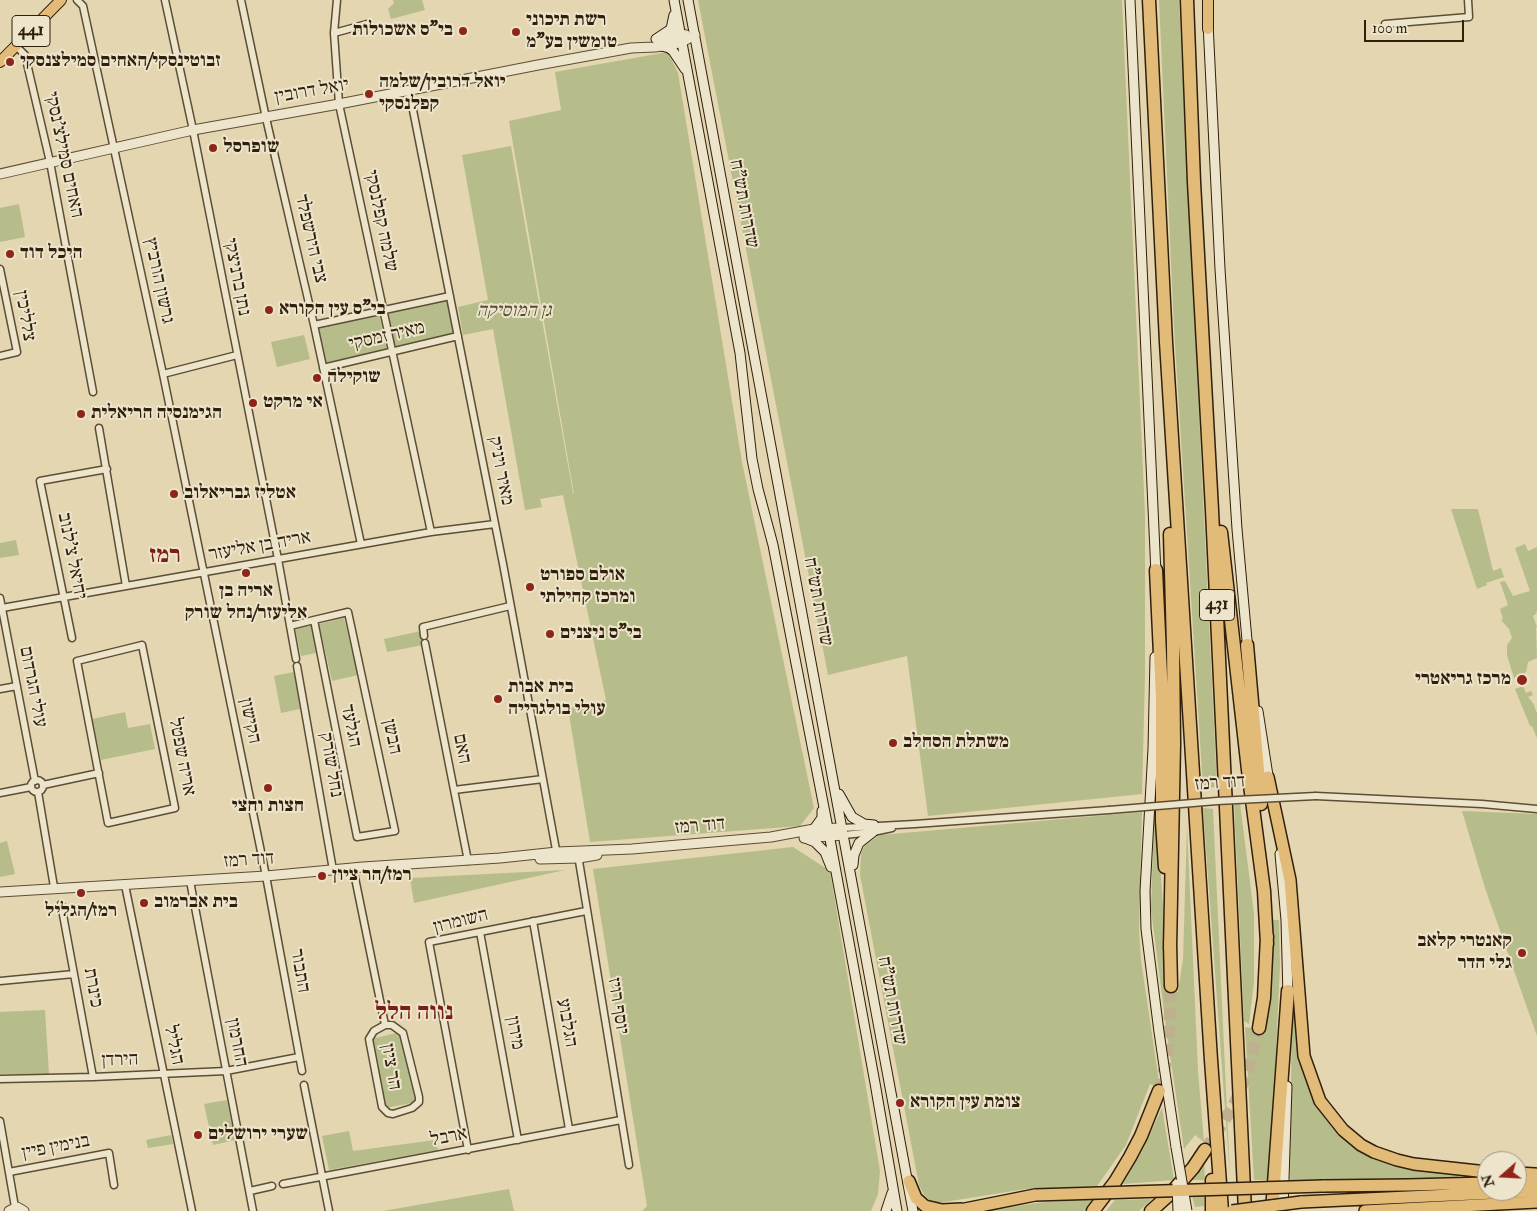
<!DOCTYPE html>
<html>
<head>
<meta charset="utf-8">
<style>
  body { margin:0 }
  #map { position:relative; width:1537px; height:1211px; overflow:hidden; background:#e3d6b0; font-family:"IM FELL Double Pica",serif }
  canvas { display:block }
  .north { position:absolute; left:1477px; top:1151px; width:50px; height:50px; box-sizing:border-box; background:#ede4cc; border:1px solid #a1957f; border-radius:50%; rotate:251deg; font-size:14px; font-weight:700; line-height:20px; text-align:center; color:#301f0b }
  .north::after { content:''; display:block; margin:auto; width:18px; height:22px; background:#8f2418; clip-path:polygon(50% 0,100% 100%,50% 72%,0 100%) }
  .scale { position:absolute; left:1364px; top:20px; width:100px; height:22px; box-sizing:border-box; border:2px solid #301f0b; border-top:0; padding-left:6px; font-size:15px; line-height:18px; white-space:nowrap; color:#301f0b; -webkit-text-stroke:4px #ede4cc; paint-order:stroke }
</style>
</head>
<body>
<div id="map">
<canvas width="1537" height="1211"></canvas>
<div class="north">N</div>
<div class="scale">100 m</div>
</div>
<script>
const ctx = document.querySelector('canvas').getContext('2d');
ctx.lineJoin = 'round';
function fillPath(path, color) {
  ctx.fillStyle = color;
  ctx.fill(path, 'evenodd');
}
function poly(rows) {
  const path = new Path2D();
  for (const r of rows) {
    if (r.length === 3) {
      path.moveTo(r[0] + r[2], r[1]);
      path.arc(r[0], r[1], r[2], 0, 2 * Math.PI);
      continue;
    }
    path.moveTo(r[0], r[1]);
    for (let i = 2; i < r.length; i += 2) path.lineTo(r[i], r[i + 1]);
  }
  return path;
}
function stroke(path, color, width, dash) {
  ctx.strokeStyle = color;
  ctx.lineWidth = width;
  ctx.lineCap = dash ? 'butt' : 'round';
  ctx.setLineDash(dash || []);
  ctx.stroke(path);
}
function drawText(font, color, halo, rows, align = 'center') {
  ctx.font = font + ' "IM FELL Double Pica","Frank Ruhl Libre",serif';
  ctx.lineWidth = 4;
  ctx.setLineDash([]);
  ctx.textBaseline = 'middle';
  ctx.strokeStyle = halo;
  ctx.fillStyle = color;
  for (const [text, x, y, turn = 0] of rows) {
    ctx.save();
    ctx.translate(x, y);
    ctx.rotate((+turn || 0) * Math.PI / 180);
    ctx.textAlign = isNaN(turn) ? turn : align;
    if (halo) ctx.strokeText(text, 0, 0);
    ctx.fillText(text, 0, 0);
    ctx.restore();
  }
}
const green = poly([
  [393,0,422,0,425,10,391,19,388,9,394,3],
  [698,0,1122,0,1145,515,1145,676,1142,794,928,816,907,656,828,675],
  [1159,0,1179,0,1217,787,1203,788,1174,328],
  [668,52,678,73,742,462,814,808,800,826,590,842,568,708,606,700,563,495,540,499,542,507,525,510,493,329,463,335,458,307,488,300,462,155,511,146,573,493,574,494,509,121,561,110,555,72],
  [19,204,25,237,0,242,0,208],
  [447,301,454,335,394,348,386,313],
  [379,314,387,351,326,364,318,328],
  [304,335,310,359,277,367,271,342],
  [1451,509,1478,509,1493,571,1501,568,1504,577,1486,583,1487,585,1477,589],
  [16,540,19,555,0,558,0,543],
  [1525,544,1528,551,1537,547,1537,611,1536,614,1533,616,1537,627,1536,628,1537,658,1528,662,1526,672,1522,675,1514,678,1507,655,1507,645,1512,638,1509,629,1501,620,1503,619,1500,609,1508,605,1500,582,1505,581,1513,596,1530,591,1515,548],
  [344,618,358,675,332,681,319,624],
  [311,625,316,653,301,656,295,628],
  [421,631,423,645,387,652,384,639],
  [294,672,300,709,281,713,274,676],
  [1523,686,1526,693,1531,691,1533,695,1528,697,1533,703,1537,713,1537,738,1532,726,1530,726,1515,689],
  [125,712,128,728,150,724,155,749,101,760,92,719],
  [1155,785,1168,984,1178,992,1183,959,1187,826,1198,1071,1204,1142,1195,1135,1184,1149,1167,1035,1151,909],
  [1234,802,1240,803,1254,914,1254,982,1249,1024,1244,1021],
  [1203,808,1213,809,1230,1177],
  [1462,811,1537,814,1537,1036,1485,888],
  [1142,812,1139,930,1141,960,1160,1089,1150,1084,1126,1145,1097,1186,1026,1189,938,1203,930,1200,924,1195,919,1185,860,875,861,854,865,845,880,835],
  [7,841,15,874,0,877,0,843],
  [793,847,830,871,880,1171,878,1194,871,1211,642,1211,647,1206,593,869],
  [565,870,414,903,410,878],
  [1272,920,1279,920,1280,965,1270,1180,1254,1180,1245,1027,1256,1029,1270,992,1273,960],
  [1292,1000,1296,1001,1300,1058,1305,1077,1315,1103,1333,1129,1356,1147,1459,1172,1459,1180,1290,1181],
  [45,1010,49,1074,0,1074,0,1012],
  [401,1032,416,1102,386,1108,371,1039],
  [227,1100,235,1140,213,1145,204,1104],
  [1162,1108,1174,1180,1123,1184,1141,1153],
  [349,1131,353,1151,435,1140,438,1150,329,1170,322,1136],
  [171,1135,173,1144,148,1148,146,1140],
  [1204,1160,1205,1180,1192,1180,1191,1176],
  [509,1189,514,1211,383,1211],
  [1204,1195,1204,1206,1195,1207,1192,1196],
  [1096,1198,1084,1211,986,1211,1036,1203],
  [1152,1199,1139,1211,1106,1211,1115,1200]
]);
const motorwayTunnel = poly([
  [1159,1091,1167,1058,1169,1035,1171,986],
  [1205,1150,1233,1107,1248,1071,1259,1028]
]);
const minor = poly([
  [77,0,83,6,163,374,266,876,302,1071],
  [165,0,193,130,278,559,296,659],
  [241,0,266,118,314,325,361,544],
  [337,0,334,33,339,104,431,532],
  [1385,24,1469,17,1468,0],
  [334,33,367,24],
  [16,46,25,55,50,162,93,392],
  [409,90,503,564,557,855],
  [0,269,17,352,0,356],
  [314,325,450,296],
  [323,368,458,336],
  [163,374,237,355],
  [99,428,126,586],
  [0,598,35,781],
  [2,608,431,532,495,524],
  [290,626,314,620,348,612,395,831,357,837,314,620],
  [424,636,423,627,510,606],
  [72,638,40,481,107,469],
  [425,643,468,861],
  [142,645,175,808,108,823,77,661,142,645],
  [297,666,333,870],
  [0,689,17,686],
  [37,786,6],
  [43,785,99,773],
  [454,790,543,779],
  [38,792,54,887],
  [0,793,31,787],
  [1316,796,1482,804,1537,809],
  [842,828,915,824,1109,810],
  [844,835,873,832,892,828],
  [578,855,629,1165],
  [353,868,385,1025],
  [190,881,253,1211],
  [125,885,192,1211],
  [61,904,93,1077],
  [533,921,569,1129],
  [480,932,518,1140],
  [0,981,74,974],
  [385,1025,392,1025,403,1033,419,1097,419,1102,412,1108,393,1114,388,1113,382,1107,369,1039,374,1031,385,1025],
  [0,1079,93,1077,226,1071,299,1057],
  [304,1085,329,1211],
  [0,1121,15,1207],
  [468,1150,429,942,586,911],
  [9,1172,109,1153,114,1185],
  [283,1184,621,1120],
  [250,1191,272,1186]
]);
const tertiary = poly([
  [657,39,680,34,686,35],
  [0,174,193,130,339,104,538,65,631,48,655,47,675,44,682,42,695,35],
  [804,838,844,835],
  [540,859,579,858,597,855],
  [0,892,266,876,363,867,500,858,557,852,632,849,771,837,814,829,842,828],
  [9,1211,17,1207,24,1211]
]);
const secondary = poly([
  [674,0,740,353,752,459,758,489,773,545,827,823,875,1083,897,1211],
  [688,0,913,1211],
  [1130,0,1156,574],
  [1208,23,1220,269,1237,529,1248,651],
  [656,39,671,29,674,15],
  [661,46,669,48,673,51,685,69],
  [1155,657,1153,749,1145,891,1146,929,1159,1032,1176,1147],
  [1258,711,1269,782],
  [839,794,852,817,864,824,874,825],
  [814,829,822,818,822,811],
  [805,838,815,842,825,852,831,867],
  [1280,854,1286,920,1288,996],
  [853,865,854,855,859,843,873,832],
  [886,1211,892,1193],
  [1283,1211,1287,1086]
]);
const primary = poly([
  [1208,29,1208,0],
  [0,62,61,0]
]);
const trunk = poly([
  [1268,777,1290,880,1304,1056,1320,1101,1343,1130,1361,1145,1374,1152,1397,1160,1414,1164,1487,1172],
  [1517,1173,1535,1174],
  [909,1181,916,1198,925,1206,942,1210,961,1209],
  [1517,1181,1537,1181],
  [1323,1186,1408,1185,1487,1183],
  [1301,1202,1537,1191],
  [955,1211,1035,1195],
  [1365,1211,1537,1202]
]);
const motorway = poly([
  [1149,0,1166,342,1211,1060,1222,1211],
  [1187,0,1194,182,1212,510,1245,1211],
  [1221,532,1248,770,1264,891,1267,944],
  [1170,534,1173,645,1174,744,1170,949],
  [1156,570,1162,697,1162,821,1165,867],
  [1247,645,1261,804],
  [1170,942,1171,986],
  [1259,1028,1264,998,1267,936],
  [1093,1211,1115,1182,1130,1157,1141,1136,1159,1091],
  [1151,1211,1171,1193,1193,1168,1205,1150],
  [1212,1211,1212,1180],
  [1272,1211,1288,991]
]);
const minorBridge = poly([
  [1109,810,1217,801,1316,796]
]);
const secondaryBridge = poly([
  [1176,1147,1187,1211],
  [1177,1184,1178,1211]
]);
const trunkBridge = poly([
  [1035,1195,1323,1186],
  [1232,1211,1301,1202]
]);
const markers = [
  [463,31,5,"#8f2418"],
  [516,32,5,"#8f2418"],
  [10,62,5,"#8f2418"],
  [369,94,5,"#8f2418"],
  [213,148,5,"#8f2418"],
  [10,254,5,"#8f2418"],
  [269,310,5,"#8f2418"],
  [317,378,5,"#8f2418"],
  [253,403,5,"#8f2418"],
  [81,414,5,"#8f2418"],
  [174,494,5,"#8f2418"],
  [246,573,5,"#8f2418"],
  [530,587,5,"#8f2418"],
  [550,634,5,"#8f2418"],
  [1522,680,6,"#8f2418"],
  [498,699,5,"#8f2418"],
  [893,743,5,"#8f2418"],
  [268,788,5,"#8f2418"],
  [322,876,5,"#8f2418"],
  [81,893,5,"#8f2418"],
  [144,903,5,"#8f2418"],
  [1522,953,5,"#8f2418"],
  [900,1103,5,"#8f2418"],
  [198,1135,5,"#8f2418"]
];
const shields = [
  [31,31,38],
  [1217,605,35]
];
const shieldNames = [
  ["441",31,31],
  ["431",1217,605]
];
const poiNames = [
  ["רשת תיכוני",526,21],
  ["טומשין בע\"מ",526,43],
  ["בי\"ס אשכולות",453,31,"right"],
  ["זבוטינסקי/האחים סמילצנסקי",20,62],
  ["יואל דרובין/שלמה",379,83],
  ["קפלנסקי",379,105],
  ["שופרסל",223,148],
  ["היכל דוד",20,254],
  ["בי\"ס עין הקורא",279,310],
  ["שוקילה",327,378],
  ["אי מרקט",263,403],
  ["הגימנסיה הריאלית",91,414],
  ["אטליז גבריאלוב",184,494],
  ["אולם ספורט",540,576],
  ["ומרכז קהילתי",540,598],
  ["אריה בן",246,592,"center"],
  ["אליעזר/נחל שורק",246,614,"center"],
  ["בי\"ס ניצנים",560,634],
  ["מרכז גריאטרי",1511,680,"right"],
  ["בית אבות",508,688],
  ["עולי בולגרייה",508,710],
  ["משתלת הסחלב",903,743],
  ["חצות וחצי",268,807,"center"],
  ["רמז/הר ציון",332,876],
  ["בית אברמוב",154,903],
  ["רמז/הגליל",81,912,"center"],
  ["קאנטרי קלאב",1512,942,"right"],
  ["גלי הדר",1512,964,"right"],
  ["צומת עין הקורא",910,1103],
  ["שערי ירושלים",208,1135]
];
const streetNames = [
  ["יואל דרובין",312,92,-10],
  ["האחים סמילצ'נסקי",63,155,78],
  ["שדרות תש\"ח",743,204,79],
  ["שלמה קפלנסקי",380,221,78],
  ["צבי הירשפלד",310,239,77],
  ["נתן ברניצקי",236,277,79],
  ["גרשון הורביץ",158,281,78],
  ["צלליכין",24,316,80],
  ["מאיר זמסקי",387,337,-13],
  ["מאיר ויניק",500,471,79],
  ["אריה בן אליעזר",260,547,-10],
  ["יחיאל צ'לנוב",71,556,79],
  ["שדרות תש\"ח",817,602,79],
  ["עולי הגרדום",32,687,79],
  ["הקישון",249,721,78],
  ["הגלעד",350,726,79],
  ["הבשן",391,737,78],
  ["האם",461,749,79],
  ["אריה שפטל",181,757,79],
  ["נחל שורק",330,765,80],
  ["דוד רמז",1220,784,-4],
  ["דוד רמז",700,827,-5],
  ["דוד רמז",249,861,-4],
  ["השומרון",461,922,-14],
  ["התבור",299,971,80],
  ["כינרת",92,988,80],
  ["שדרות תש\"ח",891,1001,79],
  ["יוסף רויז",617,1006,81],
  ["הגלבוע",566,1023,80],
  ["מירון",514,1033,80],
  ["החרמון",236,1043,79],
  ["הגליל",173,1045,78],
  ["הירדן",120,1061,-2],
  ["הר ציון",390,1067,80],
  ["ארבל",449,1138,-11],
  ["בנימין פיין",56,1148,-11]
];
const parkNames = [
  ["גן המוסיקה",514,312]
];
const districtNames = [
  ["רמז",165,557],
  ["נווה הלל",414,1014]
];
fillPath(green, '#b6bd8a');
stroke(motorwayTunnel, '#bfb18f', 12, [12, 6]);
stroke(minor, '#5d4d34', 9);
stroke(tertiary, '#5d4d34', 11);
stroke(secondary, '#301f0b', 11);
stroke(primary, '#301f0b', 12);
stroke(trunk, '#301f0b', 14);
stroke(motorway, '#301f0b', 15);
stroke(minor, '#ede4cc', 6);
stroke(tertiary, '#ede4cc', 9);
stroke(secondary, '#ede4cc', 9);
stroke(primary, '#e2bb78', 10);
stroke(trunk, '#e2bb78', 11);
stroke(motorway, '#e2bb78', 12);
stroke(minorBridge, '#5d4d34', 9, []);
stroke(secondaryBridge, '#301f0b', 11, []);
stroke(trunkBridge, '#301f0b', 14, []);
stroke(minorBridge, '#ede4cc', 6);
stroke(secondaryBridge, '#ede4cc', 9);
stroke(trunkBridge, '#e2bb78', 11);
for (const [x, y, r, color] of markers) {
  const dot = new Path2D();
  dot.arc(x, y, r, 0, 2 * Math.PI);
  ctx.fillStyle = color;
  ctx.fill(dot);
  stroke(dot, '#ede4cc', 2);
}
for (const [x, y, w] of shields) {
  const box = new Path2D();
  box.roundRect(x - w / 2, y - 15.5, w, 31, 4);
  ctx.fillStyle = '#ede4cc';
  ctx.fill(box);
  stroke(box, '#301f0b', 1);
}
drawText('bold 18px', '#301f0b', null, shieldNames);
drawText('bold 19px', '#301f0b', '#ede4cc', poiNames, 'left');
drawText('19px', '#301f0b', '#ede4cc', streetNames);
drawText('italic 19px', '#584e31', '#ede4cc', parkNames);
drawText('bold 24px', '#7a1f14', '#ede4cc', districtNames);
</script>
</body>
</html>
